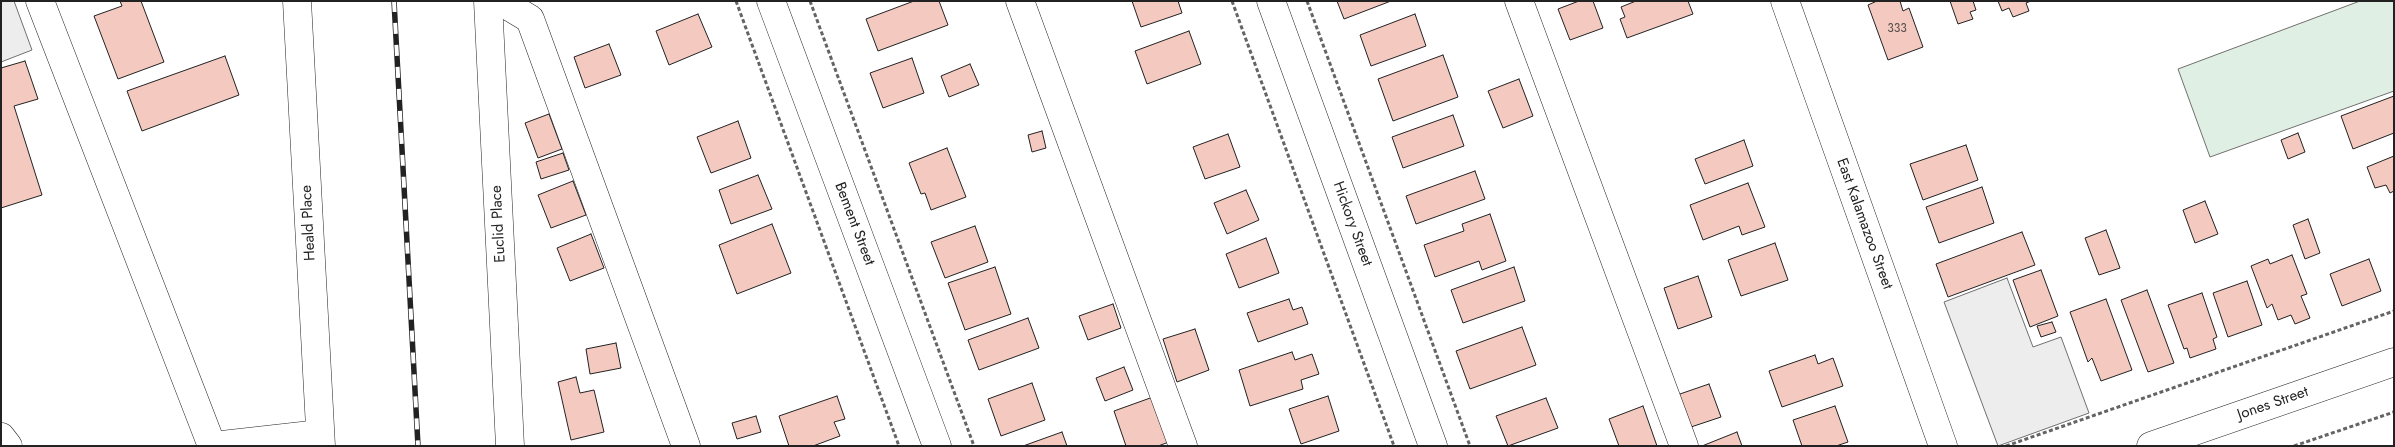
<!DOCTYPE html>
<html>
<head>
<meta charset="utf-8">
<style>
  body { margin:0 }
  #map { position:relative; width:2395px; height:447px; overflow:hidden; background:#fff; font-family:Jost,sans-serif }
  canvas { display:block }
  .frame { position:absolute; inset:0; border:2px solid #222; pointer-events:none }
</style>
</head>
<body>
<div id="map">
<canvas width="2395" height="447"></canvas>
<div class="frame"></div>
</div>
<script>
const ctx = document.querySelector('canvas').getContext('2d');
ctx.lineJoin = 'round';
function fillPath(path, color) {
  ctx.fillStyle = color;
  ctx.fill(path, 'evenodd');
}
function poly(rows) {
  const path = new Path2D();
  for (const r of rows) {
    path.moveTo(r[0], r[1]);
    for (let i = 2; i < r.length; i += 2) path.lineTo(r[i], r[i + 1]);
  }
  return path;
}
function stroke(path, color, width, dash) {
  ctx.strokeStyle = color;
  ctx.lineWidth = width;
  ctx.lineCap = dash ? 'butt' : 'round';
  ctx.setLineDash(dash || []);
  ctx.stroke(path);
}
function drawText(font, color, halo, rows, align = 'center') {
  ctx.font = font + ' Jost,sans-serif';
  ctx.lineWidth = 4;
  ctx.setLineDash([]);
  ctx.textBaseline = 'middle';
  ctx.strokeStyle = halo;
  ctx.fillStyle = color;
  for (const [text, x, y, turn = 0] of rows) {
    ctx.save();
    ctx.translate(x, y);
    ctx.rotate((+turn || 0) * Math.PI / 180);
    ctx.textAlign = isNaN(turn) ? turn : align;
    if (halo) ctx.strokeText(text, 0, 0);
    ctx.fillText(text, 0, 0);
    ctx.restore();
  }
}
const green = poly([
  [2360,1,2394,1,2394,91,2210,157,2178,69,2360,1]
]);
const parking = poly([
  [1,1,14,1,32,50,1,62,1,1],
  [2007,278,2033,347,2061,337,2089,413,1998,446,1944,302,2007,278]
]);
const building = poly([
  [120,1,141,1,164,62,118,79,94,16,122,6,120,1],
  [914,1,939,1,948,25,878,51,866,19,914,1],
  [1132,1,1178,1,1182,13,1141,27,1132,1],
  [1337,1,1391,1,1344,19,1337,1],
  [1579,1,1593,1,1603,28,1570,40,1558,9,1579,1],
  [1636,1,1688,1,1693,14,1627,38,1620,19,1625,17,1621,7,1636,1],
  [1877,1,1900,1,1903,11,1909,8,1923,47,1888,60,1868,5,1877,1],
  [1950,1,1973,1,1976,10,1970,12,1973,19,1958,24,1950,1],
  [1998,1,2031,1,2026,3,2029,11,2013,17,2009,8,2002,11,1998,1],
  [698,14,712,47,669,65,656,31,698,14],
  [1415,14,1426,46,1371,66,1360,35,1415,14],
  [1189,31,1201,64,1147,84,1135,51,1189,31],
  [609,44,621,75,585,88,574,57,609,44],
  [1443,55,1458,97,1393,121,1378,79,1443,55],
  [225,56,239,95,142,131,127,91,225,56],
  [912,58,924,93,883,108,870,73,912,58],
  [25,61,38,99,14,106,42,195,1,208,1,68,25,61],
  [970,64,979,85,949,97,941,76,970,64],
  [1519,79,1533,116,1503,128,1488,91,1519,79],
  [2394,96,2394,133,2353,149,2341,116,2394,96],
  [549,114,562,149,538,158,525,123,549,114],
  [1453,115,1464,146,1403,168,1392,137,1453,115],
  [738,121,751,158,711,173,697,137,738,121],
  [1042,131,1046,148,1032,152,1028,135,1042,131],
  [2298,133,2305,152,2288,159,2281,140,2298,133],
  [1228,134,1240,167,1205,179,1193,147,1228,134],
  [1744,140,1753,166,1705,184,1695,159,1744,140],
  [1966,145,1978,180,1923,200,1910,164,1966,145],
  [947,148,966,197,931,210,925,193,921,194,909,163,947,148],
  [563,153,569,170,541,179,536,162,563,153],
  [2394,156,2394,191,2390,193,2386,185,2375,188,2367,167,2394,156],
  [1475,171,1485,199,1416,224,1406,196,1475,171],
  [758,175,772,209,731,224,719,190,758,175],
  [573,181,586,215,551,228,538,195,573,181],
  [1748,183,1765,227,1742,235,1739,226,1703,240,1690,205,1748,183],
  [1982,187,1994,223,1939,243,1926,207,1982,187],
  [1246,190,1259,220,1227,234,1214,203,1246,190],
  [2205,201,2218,234,2195,243,2183,210,2205,201],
  [1490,214,1506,261,1482,270,1479,261,1435,277,1424,245,1464,231,1462,224,1490,214],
  [2308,219,2320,253,2305,259,2293,225,2308,219],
  [772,224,791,273,737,294,719,245,772,224],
  [975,226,988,262,945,278,931,242,975,226],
  [2106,230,2120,268,2099,275,2085,238,2106,230],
  [2022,232,2035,265,1948,297,1936,264,2022,232],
  [591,234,604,268,570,281,557,248,591,234],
  [1266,238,1279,273,1239,288,1226,254,1266,238],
  [1775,243,1788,280,1741,296,1728,260,1775,243],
  [2292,255,2307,294,2301,296,2310,318,2295,324,2291,315,2278,320,2272,304,2267,308,2251,266,2268,259,2270,264,2292,255],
  [2369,259,2381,291,2342,306,2330,274,2369,259],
  [995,267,1011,314,965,330,948,283,995,267],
  [1514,267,1525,301,1463,323,1451,290,1514,267],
  [2041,270,2058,316,2030,327,2013,280,2041,270],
  [1698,276,1712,317,1678,329,1664,288,1698,276],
  [2247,281,2262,325,2228,337,2213,293,2247,281],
  [2147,290,2174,363,2148,372,2121,300,2147,290],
  [2202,293,2217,337,2213,339,2216,349,2190,358,2187,348,2184,349,2168,305,2202,293],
  [1289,299,1293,310,1302,307,1308,324,1258,342,1247,313,1289,299],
  [2106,299,2132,370,2101,381,2092,358,2088,362,2070,312,2106,299],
  [1113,304,1121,328,1088,340,1079,316,1113,304],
  [1028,318,1039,348,979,370,968,340,1028,318],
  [2052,322,2056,332,2041,337,2037,326,2052,322],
  [1522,327,1536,365,1470,389,1456,351,1522,327],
  [1195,329,1209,370,1177,382,1163,339,1195,329],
  [616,343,621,368,590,374,586,349,616,343],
  [1292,352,1295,360,1312,354,1319,374,1301,380,1303,389,1250,406,1239,370,1292,352],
  [1815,355,1818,364,1833,358,1843,386,1782,407,1769,371,1815,355],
  [1124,367,1133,390,1105,401,1096,378,1124,367],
  [576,377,580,393,594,390,604,432,571,440,558,382,576,377],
  [1032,383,1045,420,1001,436,988,399,1032,383],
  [1709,384,1721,417,1688,428,1677,395,1709,384],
  [837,396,845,419,834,422,840,436,813,446,789,446,779,416,837,396],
  [1328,396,1339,431,1301,444,1289,409,1328,396],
  [1153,397,1169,442,1158,446,1126,446,1114,411,1153,397],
  [1546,398,1558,428,1508,446,1496,416,1546,398],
  [1643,406,1657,446,1619,446,1609,419,1643,406],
  [1835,406,1848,442,1836,446,1802,446,1793,420,1835,406],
  [756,416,761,432,737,439,732,423,756,416],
  [1062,432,1067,446,1023,446,1062,432],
  [1737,432,1742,446,1702,446,1737,432]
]);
const path = poly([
  [736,1,899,446],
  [810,1,974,446],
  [1232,1,1394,446],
  [1307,1,1470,446],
  [2006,446,2394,311],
  [2294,446,2394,412]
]);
const minor = poly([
  [40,1,212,446],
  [297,1,321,446],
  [488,1,510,446],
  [500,1,530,19,686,446],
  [771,1,937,446],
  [1020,1,1183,446],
  [1271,1,1433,446],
  [1519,1,1684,446],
  [1785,1,1943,446],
  [1,437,8,446],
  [213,446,320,434],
  [2151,446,2394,362]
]);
const rail = poly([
  [394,1,418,446]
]);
const numberNames = [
  ["333",1897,29]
];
const streetNames = [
  ["Heald Place",309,223,-93],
  ["Euclid Place",499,224,-93],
  ["Bement Street",854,224,69],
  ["Hickory Street",1352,224,70],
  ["East Kalamazoo Street",1864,224,70],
  ["Jones Street",2273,404,-19]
];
fillPath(green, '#e0efe3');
stroke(green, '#6f6f6f', 1);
fillPath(parking, '#ededed');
stroke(parking, '#6f6f6f', 1);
fillPath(building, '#f3c9c0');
stroke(building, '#222', 1);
stroke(minor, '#222', 29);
stroke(path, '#646464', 3, [4, 2.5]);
stroke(minor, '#fff', 28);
stroke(rail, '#222', 5.5);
stroke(rail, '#fff', 4, [11]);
drawText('12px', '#564c4a', null, numberNames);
drawText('15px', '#222', '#fff', streetNames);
</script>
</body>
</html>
